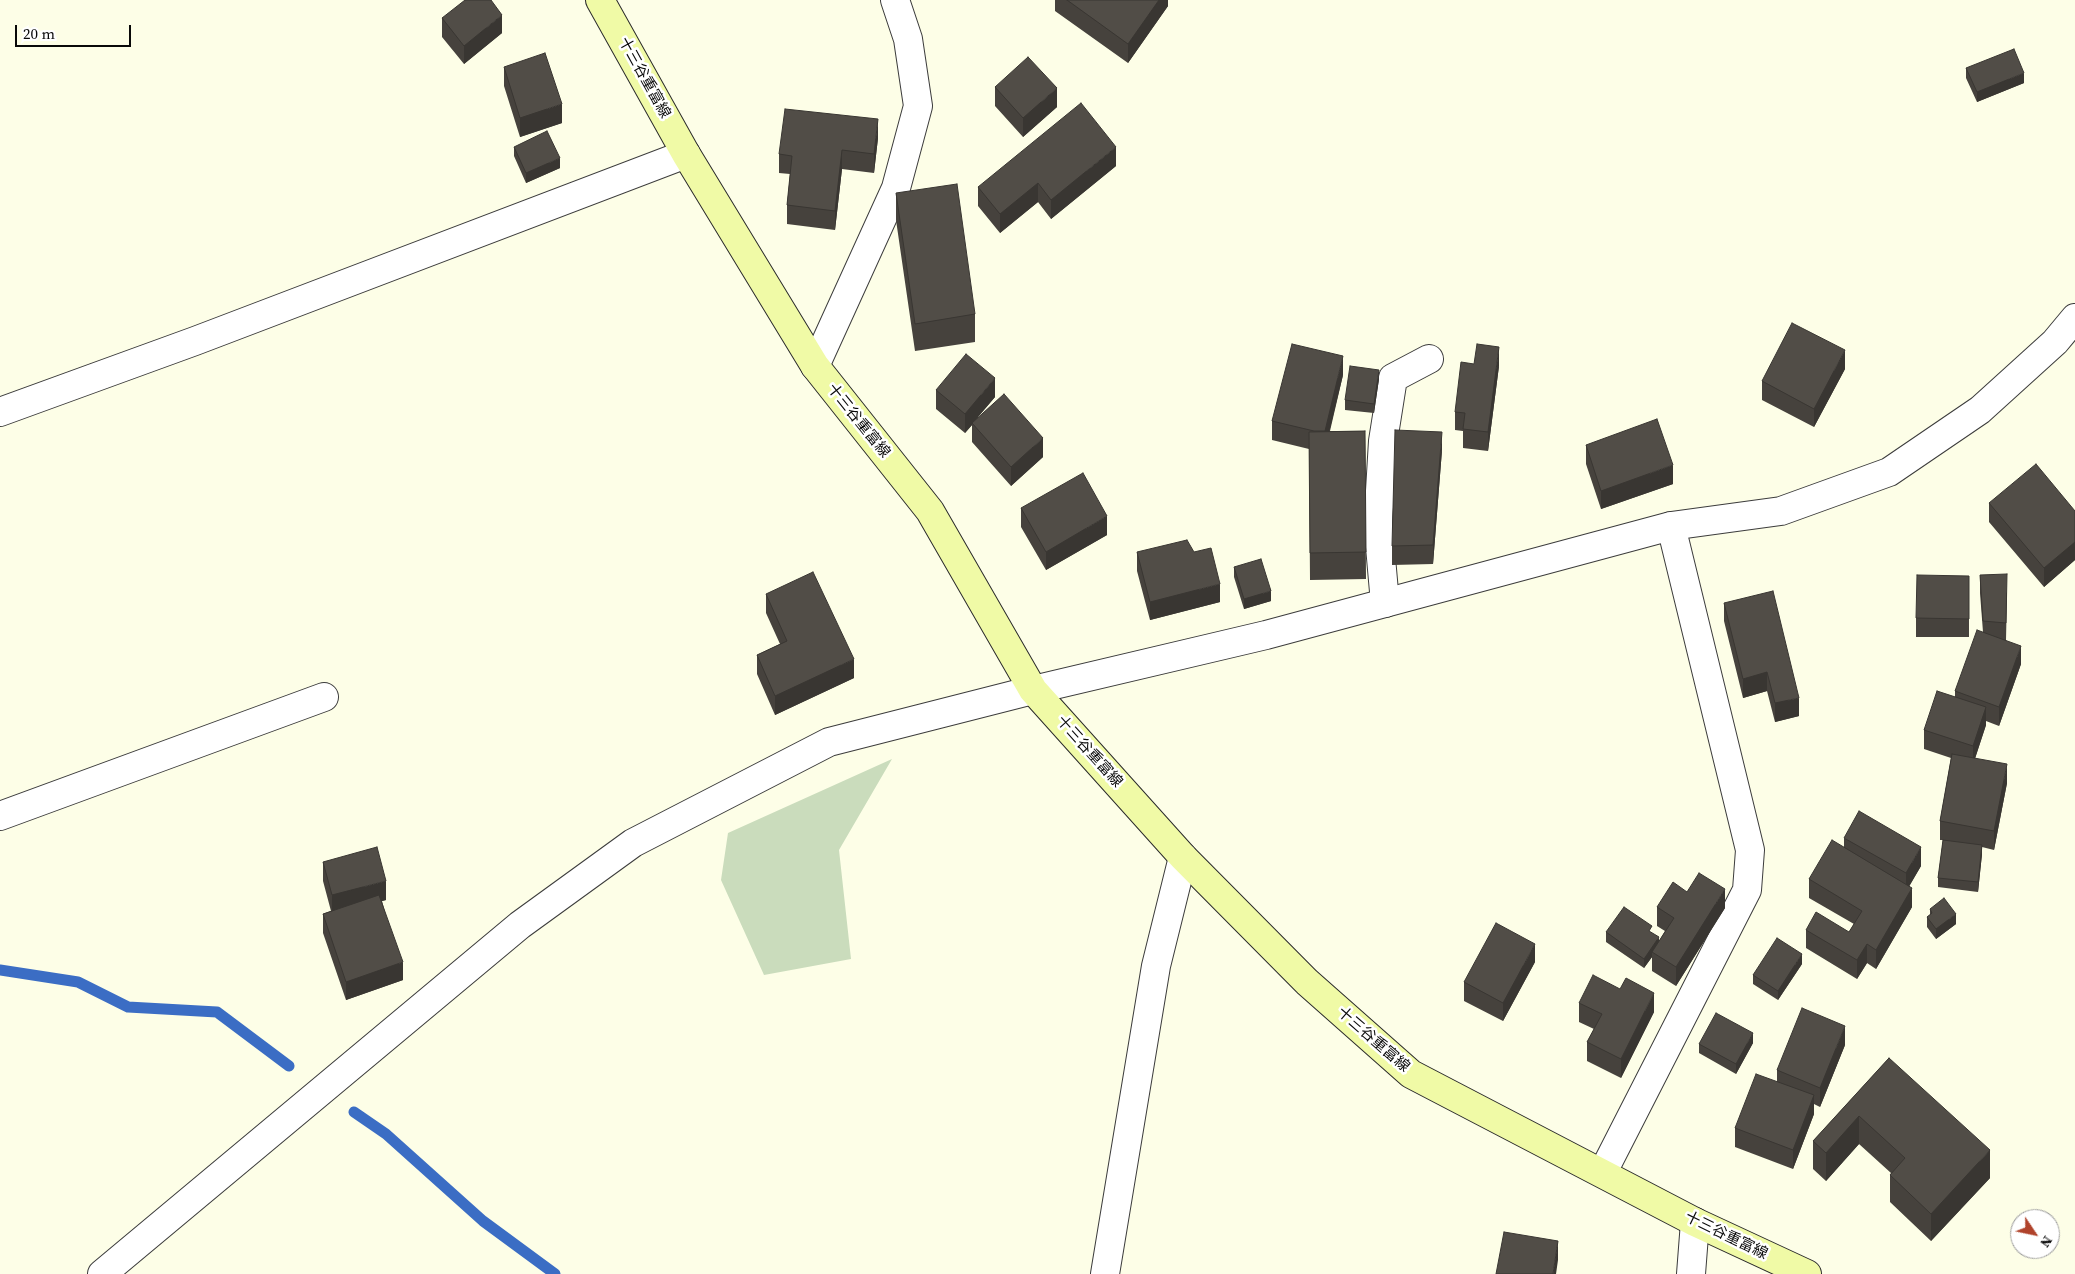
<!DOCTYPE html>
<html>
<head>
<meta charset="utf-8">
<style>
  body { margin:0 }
  #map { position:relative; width:2075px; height:1274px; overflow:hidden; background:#fdfee7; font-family:"Source Serif 4",serif }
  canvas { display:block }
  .north { position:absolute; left:2010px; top:1209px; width:50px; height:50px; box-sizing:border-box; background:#fff; border:1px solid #9d9d9d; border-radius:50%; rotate:124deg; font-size:14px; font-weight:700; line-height:20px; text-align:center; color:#090909 }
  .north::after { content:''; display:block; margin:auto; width:18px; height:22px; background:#b0432b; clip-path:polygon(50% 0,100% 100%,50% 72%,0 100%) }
  .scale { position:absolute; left:15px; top:25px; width:116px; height:22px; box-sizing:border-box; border:2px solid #090909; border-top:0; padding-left:6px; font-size:15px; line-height:18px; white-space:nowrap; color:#090909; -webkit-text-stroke:4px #fff; paint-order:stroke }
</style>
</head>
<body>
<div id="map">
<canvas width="2075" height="1274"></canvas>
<div class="north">N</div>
<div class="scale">20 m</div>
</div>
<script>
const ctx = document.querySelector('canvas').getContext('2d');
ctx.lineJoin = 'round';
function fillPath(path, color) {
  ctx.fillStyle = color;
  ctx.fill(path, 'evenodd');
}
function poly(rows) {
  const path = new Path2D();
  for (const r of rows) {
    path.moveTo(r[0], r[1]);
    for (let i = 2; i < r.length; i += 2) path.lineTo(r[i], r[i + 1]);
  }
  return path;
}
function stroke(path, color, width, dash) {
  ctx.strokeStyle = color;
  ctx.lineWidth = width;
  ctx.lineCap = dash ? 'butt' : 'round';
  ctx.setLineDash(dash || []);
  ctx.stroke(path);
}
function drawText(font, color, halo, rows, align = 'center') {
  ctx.font = font + ' "Source Serif 4","Noto Sans JP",serif';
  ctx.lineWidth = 5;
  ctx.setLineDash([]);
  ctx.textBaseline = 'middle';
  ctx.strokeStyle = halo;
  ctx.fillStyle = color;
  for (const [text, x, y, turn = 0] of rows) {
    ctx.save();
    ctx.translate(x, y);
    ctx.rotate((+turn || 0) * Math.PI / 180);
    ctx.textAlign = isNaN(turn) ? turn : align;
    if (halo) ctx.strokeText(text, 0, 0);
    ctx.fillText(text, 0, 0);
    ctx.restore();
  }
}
const cemetery = poly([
  [892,759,839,850,851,959,764,975,721,880,728,833]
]);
const stream = poly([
  [0,970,78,982,128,1007,217,1012,289,1066],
  [354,1112,386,1134,483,1221,555,1274]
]);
const minor = poly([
  [815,366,896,188,918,106,908,39,895,0],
  [0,412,195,341,686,154],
  [1385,603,1378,524,1383,441,1393,378,1429,359],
  [0,816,324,697],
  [1603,1172,1747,890,1750,850,1671,526],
  [1105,1274,1156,966,1183,857],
  [1691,1274,1695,1222]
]);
const tertiary = poly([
  [102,1274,520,925,633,843,829,742,1033,690,1266,635,1671,526,1781,511,1889,472,1980,410,2055,342,2075,318]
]);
const secondary = poly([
  [600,0,686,154,815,366,930,511,1033,690,1183,857,1307,982,1411,1074,1695,1222,1807,1274]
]);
const wall = poly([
  [1055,0,1168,0,1168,6,1128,63,1055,11],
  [442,18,502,33,464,64,442,37],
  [504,67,562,123,520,137,504,86],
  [1966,68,2024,83,1977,102,1966,78],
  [995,87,1057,107,1023,137,995,106],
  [878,138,874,173,842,169,835,230,787,224,787,205,790,174,779,173,779,154],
  [514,147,560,168,526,183,514,156],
  [1116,166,1051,219,1038,202,1000,233,978,206,978,187],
  [896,193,975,314,975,342,915,351,896,220],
  [1499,366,1488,451,1463,448,1463,431,1455,430,1455,412],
  [1845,369,1814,427,1762,400,1762,381],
  [1343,375,1330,431,1365,431,1366,579,1310,580,1309,449,1272,440,1272,421],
  [1379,379,1374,413,1345,410,1345,400],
  [936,390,995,397,978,417,1043,457,1011,486,972,442,972,425,965,433,936,409],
  [1586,445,1673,484,1601,509,1586,464],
  [1442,450,1433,564,1392,565,1392,546],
  [1989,503,2075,511,2075,560,2044,587,1989,522],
  [1021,508,1107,535,1046,570,1021,527],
  [1137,552,1220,602,1150,620,1137,571],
  [1234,567,1271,601,1244,609,1234,577],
  [1980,575,2007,593,2006,640,2021,664,1999,726,1986,721,1986,725,1975,758,2007,783,1994,850,1982,847,1982,854,1978,892,1938,887,1938,878,1943,840,1940,840,1940,821,1951,758,1924,749,1924,730,1955,697,1955,691,1983,632,1980,593],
  [1969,576,1969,637,1916,637,1916,618],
  [766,594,854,678,775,715,757,674,757,655,780,644,766,613],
  [1724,603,1799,716,1775,722,1767,691,1743,698,1724,621],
  [1844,838,1921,866,1909,886,1912,907,1876,969,1867,963,1857,979,1806,948,1806,930,1849,932,1854,924,1809,898,1809,879,1844,848],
  [323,862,386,900,382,901,403,980,346,1000,323,933,323,914,331,911,323,881],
  [1687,892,1725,908,1676,986,1652,971,1652,957,1644,968,1606,942,1606,932,1652,933,1659,941,1665,931,1657,926,1657,907],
  [1930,909,1956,924,1936,939,1927,927,1927,917,1930,915],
  [1535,962,1503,1021,1464,1001,1464,982],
  [1802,964,1778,1000,1753,984,1753,975],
  [1579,1003,1654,1012,1621,1078,1587,1061,1587,1042,1594,1029,1579,1022],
  [1753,1043,1736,1074,1699,1053,1699,1044],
  [1845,1045,1820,1107,1814,1104,1814,1114,1793,1169,1735,1147,1735,1128,1777,1081,1777,1070],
  [1889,1058,1990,1178,1931,1241,1890,1202,1890,1175,1891,1173,1859,1144,1826,1181,1813,1169,1813,1141]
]);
const shadedWall = poly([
  [1159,0,1168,0,1168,6,1128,63,1128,44],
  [502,15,502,33,464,64,464,46],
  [2024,73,2024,83,1977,102,1977,92],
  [1057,88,1057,107,1023,137,1023,118],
  [562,104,562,123,520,137,520,118],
  [878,119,878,138,874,173,874,154],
  [1116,147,1116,166,1051,219,1051,200],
  [842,150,842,169,835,230,835,211],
  [560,158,560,168,526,183,526,173],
  [1038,183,1038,202,1000,233,1000,214],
  [1499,347,1499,366,1488,451,1488,432],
  [1845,350,1845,369,1814,427,1814,409],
  [1343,356,1343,375,1324,453,1324,434],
  [1379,370,1379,379,1374,413,1374,404],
  [995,378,995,397,972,424,972,423,972,425,965,433,965,414],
  [1442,432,1442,450,1433,564,1433,545],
  [1043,438,1043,457,1011,486,1011,467],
  [1673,465,1673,484,1601,509,1601,491],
  [1107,516,1107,535,1046,570,1046,552],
  [2075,542,2075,560,2044,587,2044,568],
  [1220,584,1220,602,1150,620,1150,602],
  [1271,591,1271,601,1244,609,1244,599],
  [2021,646,2021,664,1999,726,1999,707],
  [854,659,854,678,775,715,775,696],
  [1767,672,1767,691,1743,698,1743,679],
  [1799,698,1799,716,1775,722,1775,703],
  [1986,707,1986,725,1973,765,1973,746],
  [2007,764,2007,783,1994,850,1994,831],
  [1982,845,1982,854,1978,892,1978,882],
  [1921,847,1921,866,1906,892,1906,873],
  [386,881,386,900,332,914,332,895],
  [1912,888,1912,907,1876,969,1876,950],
  [1725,889,1725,908,1676,986,1676,967],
  [1956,914,1956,924,1936,939,1936,929],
  [1659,937,1659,947,1652,952,1652,957,1644,968,1644,959],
  [1535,944,1535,962,1503,1021,1503,1003],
  [1867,944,1867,963,1857,979,1857,960],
  [1802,954,1802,964,1778,1000,1778,991],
  [403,962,403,980,346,1000,346,982],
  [1654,993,1654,1012,1621,1078,1621,1059],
  [1845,1026,1845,1045,1820,1107,1820,1088],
  [1753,1033,1753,1043,1736,1074,1736,1064],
  [1814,1095,1814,1114,1793,1169,1793,1150],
  [1859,1116,1859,1144,1826,1181,1826,1153],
  [1990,1150,1990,1178,1931,1241,1931,1214],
  [1558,1241,1558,1260,1556,1274,1553,1274]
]);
const building = poly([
  [465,0,491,0,502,15,464,46,442,18,465,0],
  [1067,0,1159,0,1128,44,1067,0],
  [2014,49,2024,73,1977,92,1966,68,2014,49],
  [545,53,562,104,520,118,504,67,545,53],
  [1028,57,1057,88,1023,118,995,87,1028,57],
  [1081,103,1116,147,1051,200,1038,183,1000,214,978,187,1081,103],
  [785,109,878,119,874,154,842,150,835,211,787,205,792,156,779,154,785,109],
  [547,131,560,158,526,173,514,147,547,131],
  [957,184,975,314,915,324,896,193,957,184],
  [1792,323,1845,350,1814,409,1762,381,1792,323],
  [1292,344,1343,356,1325,431,1314,431,1272,421,1292,344],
  [1477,344,1499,347,1488,432,1463,429,1465,413,1455,412,1461,362,1474,364,1477,344],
  [966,354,995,378,965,414,936,390,966,354],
  [1350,366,1379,370,1374,404,1345,400,1350,366],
  [1004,394,1043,438,1011,467,972,423,1004,394],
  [1657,419,1673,465,1601,491,1586,445,1657,419],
  [1395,430,1442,432,1433,545,1392,546,1395,430],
  [1365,431,1366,552,1310,553,1309,432,1365,431],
  [2036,464,2075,511,2075,542,2044,568,1989,503,2036,464],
  [1083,473,1107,516,1046,552,1021,508,1083,473],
  [1187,540,1194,552,1211,548,1220,584,1150,602,1137,552,1187,540],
  [1261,559,1271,591,1244,599,1234,567,1261,559],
  [813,572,854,659,775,696,757,655,787,641,766,594,813,572],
  [2007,574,2006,623,1983,621,1980,575,2007,574],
  [1917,575,1969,576,1969,619,1916,618,1917,575],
  [1773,591,1799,698,1775,703,1767,672,1743,679,1724,603,1773,591],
  [1977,630,2021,646,1999,707,1955,691,1977,630],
  [1937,691,1986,707,1973,746,1924,730,1937,691],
  [1952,754,2007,764,1994,831,1940,821,1952,754],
  [1859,811,1921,847,1906,873,1844,838,1859,811],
  [1832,840,1912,888,1876,950,1867,944,1857,960,1806,930,1816,912,1849,932,1862,911,1809,879,1832,840],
  [1943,840,1982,845,1978,882,1938,878,1943,840],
  [377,847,386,881,332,895,323,862,377,847],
  [1699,873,1725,889,1676,967,1652,952,1674,918,1657,907,1673,882,1687,892,1699,873],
  [379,895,403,962,346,982,323,914,379,895],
  [1944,898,1956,914,1936,929,1927,917,1932,913,1930,909,1944,898],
  [1624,907,1652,926,1649,931,1659,937,1644,959,1606,932,1624,907],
  [1496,923,1535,944,1503,1003,1464,982,1496,923],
  [1777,938,1802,954,1778,991,1753,975,1777,938],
  [1593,975,1620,989,1626,978,1654,993,1621,1059,1587,1042,1602,1014,1579,1003,1593,975],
  [1802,1008,1845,1026,1820,1088,1777,1070,1802,1008],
  [1716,1013,1753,1033,1736,1064,1699,1044,1716,1013],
  [1889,1058,1990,1150,1931,1214,1890,1175,1905,1158,1859,1116,1826,1153,1813,1141,1889,1058],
  [1756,1074,1814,1095,1793,1150,1735,1128,1756,1074],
  [1504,1232,1558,1241,1553,1274,1496,1274,1504,1232]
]);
const streetNames = [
  ["十三谷重富線",644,78,61],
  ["十三谷重富線",858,421,51],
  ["十三谷重富線",1089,752,48],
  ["十三谷重富線",1373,1040,41],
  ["十三谷重富線",1726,1236,26]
];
fillPath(cemetery, '#cadcbc');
stroke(stream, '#3b6dc4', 11);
stroke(minor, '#3c3c3c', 30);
stroke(tertiary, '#3c3c3c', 30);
stroke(secondary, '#2b2b2b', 30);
stroke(minor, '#fff', 28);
stroke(tertiary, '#fff', 28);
stroke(secondary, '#f0faa6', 28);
fillPath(wall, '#46423d');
fillPath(shadedWall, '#393632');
fillPath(building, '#514d47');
stroke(building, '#393632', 1);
drawText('15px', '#090909', '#fff', streetNames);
</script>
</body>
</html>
